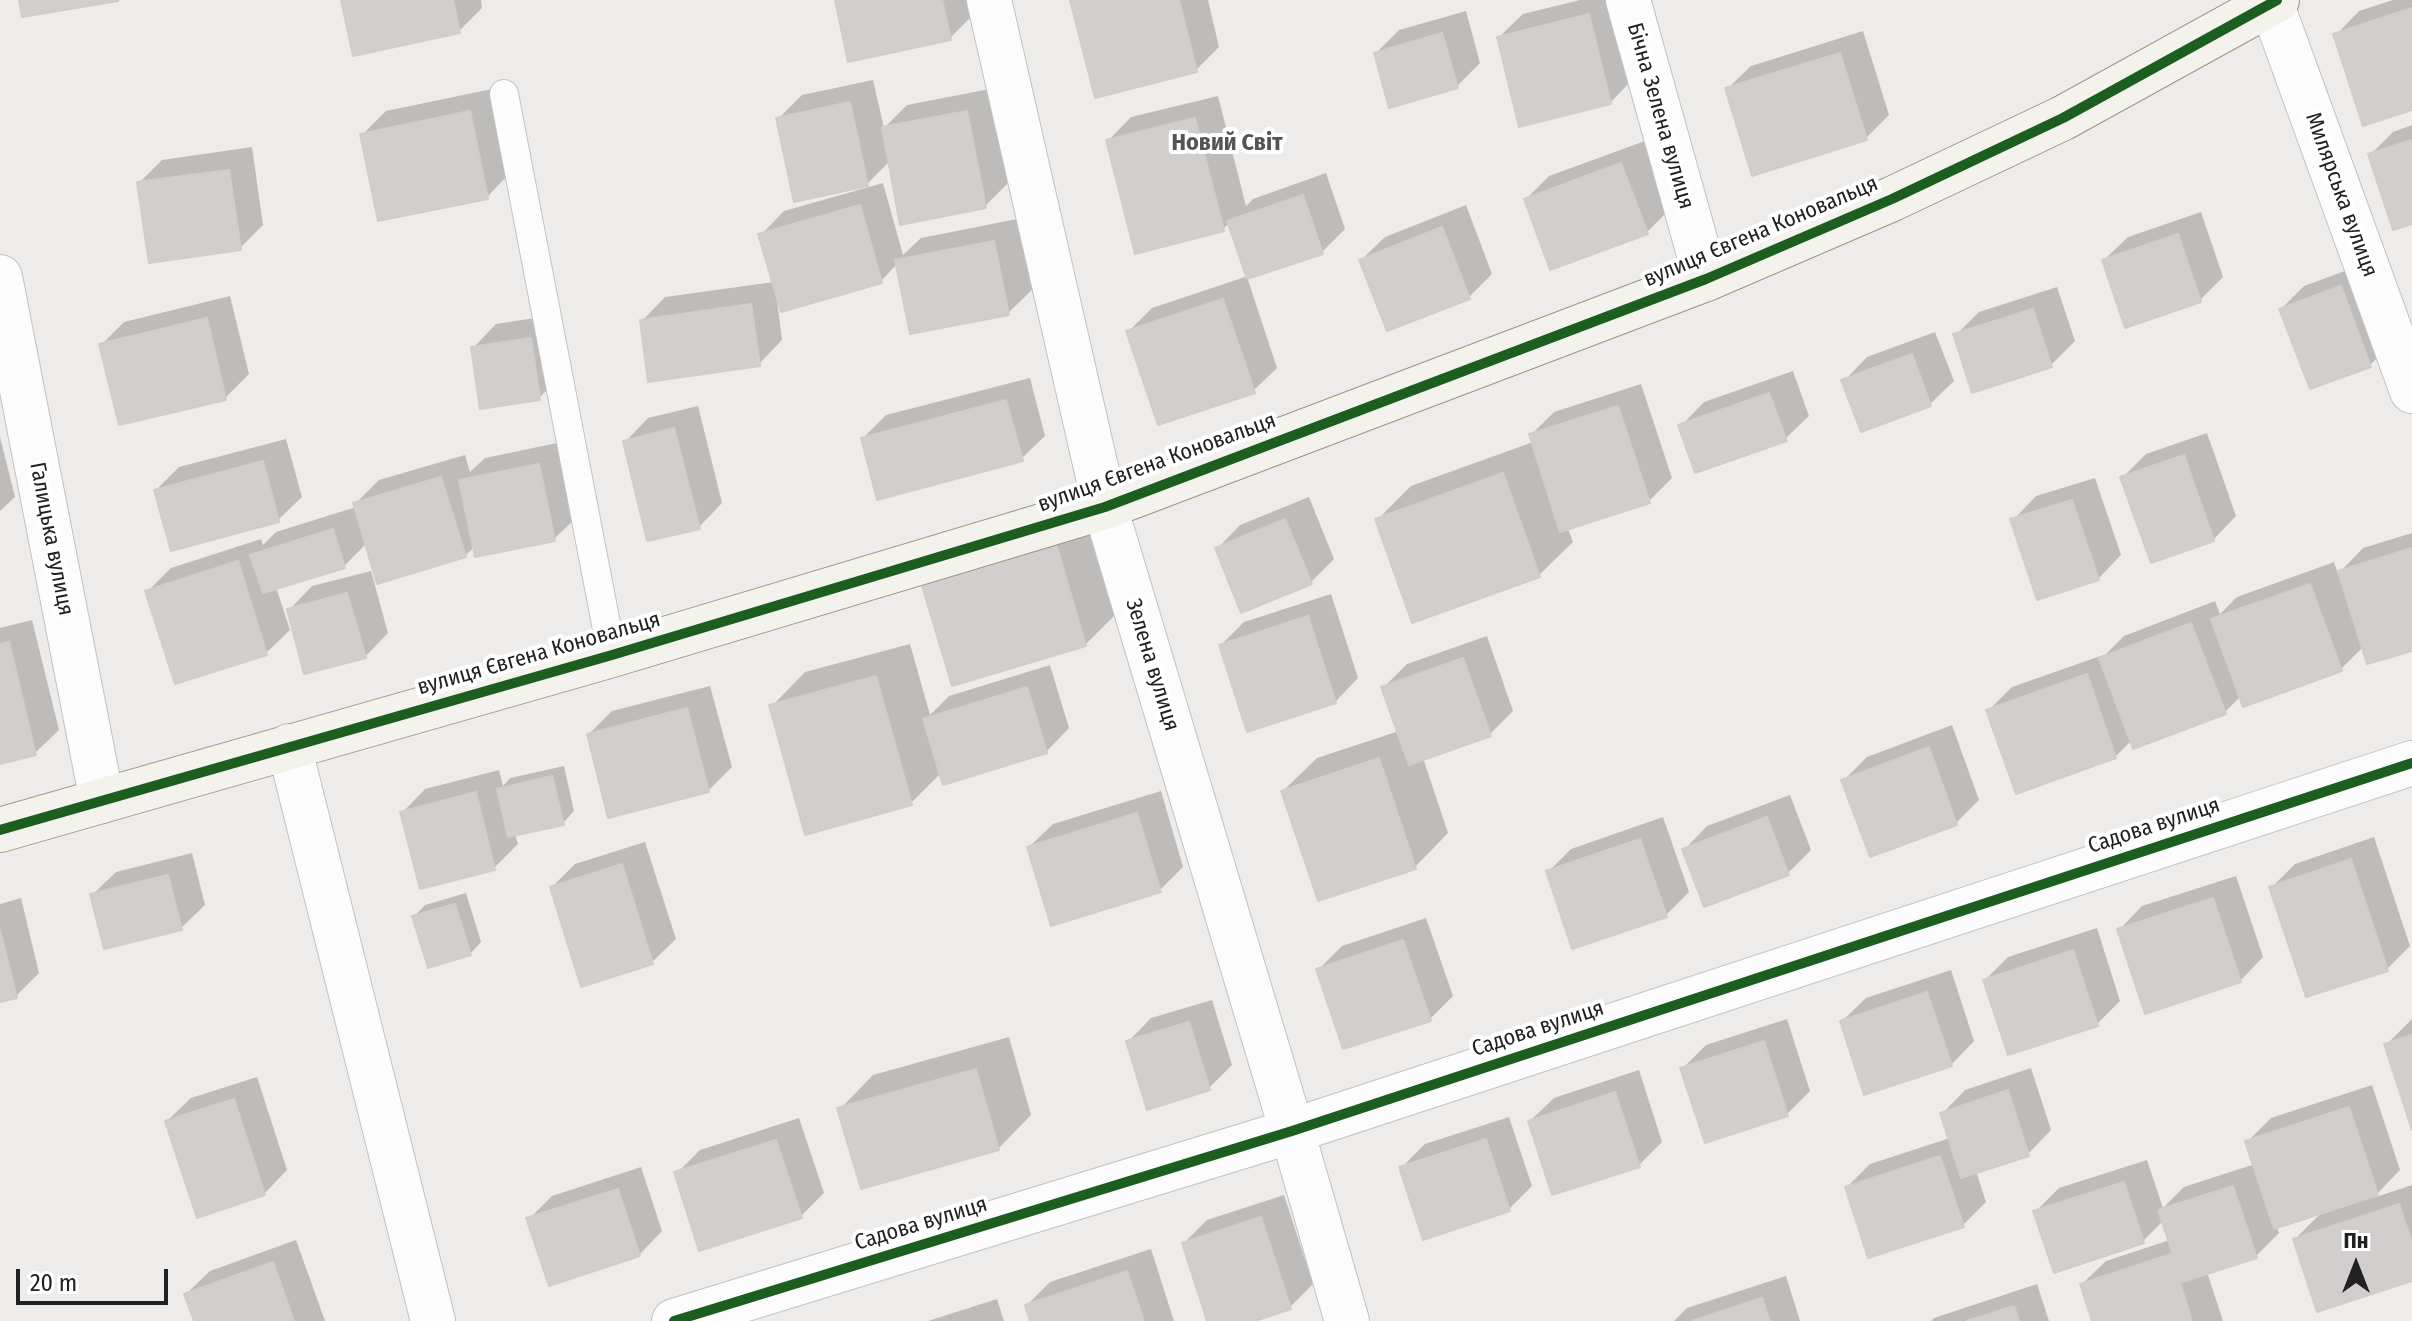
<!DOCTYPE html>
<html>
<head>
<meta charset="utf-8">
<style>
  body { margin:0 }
  #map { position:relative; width:2412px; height:1321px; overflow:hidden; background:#eeecea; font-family:"Fira Sans Condensed",sans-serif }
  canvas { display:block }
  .north { position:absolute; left:2316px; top:1225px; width:80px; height:80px; -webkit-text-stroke:6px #fff; paint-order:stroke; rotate:0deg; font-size:22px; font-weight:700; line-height:32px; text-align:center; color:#212121 }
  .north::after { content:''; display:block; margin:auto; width:28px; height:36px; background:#212121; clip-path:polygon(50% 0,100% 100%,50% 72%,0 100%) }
  .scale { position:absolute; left:16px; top:1269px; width:152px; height:36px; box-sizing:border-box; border:4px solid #212121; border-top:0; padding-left:10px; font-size:24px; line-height:28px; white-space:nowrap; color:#212121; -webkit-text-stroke:6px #fff; paint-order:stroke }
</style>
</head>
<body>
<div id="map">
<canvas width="2412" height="1321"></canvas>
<div class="north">Пн</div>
<div class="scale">20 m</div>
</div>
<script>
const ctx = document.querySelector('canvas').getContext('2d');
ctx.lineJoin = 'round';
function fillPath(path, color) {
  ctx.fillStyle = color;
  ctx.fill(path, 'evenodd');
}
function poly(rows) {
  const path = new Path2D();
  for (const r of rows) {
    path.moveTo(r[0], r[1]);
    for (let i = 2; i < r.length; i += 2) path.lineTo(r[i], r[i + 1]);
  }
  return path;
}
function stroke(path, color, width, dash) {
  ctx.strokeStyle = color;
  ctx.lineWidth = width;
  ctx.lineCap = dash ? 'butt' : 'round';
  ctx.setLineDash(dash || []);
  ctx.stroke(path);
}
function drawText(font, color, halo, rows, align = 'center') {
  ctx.font = font + ' "Fira Sans Condensed",sans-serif';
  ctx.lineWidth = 8;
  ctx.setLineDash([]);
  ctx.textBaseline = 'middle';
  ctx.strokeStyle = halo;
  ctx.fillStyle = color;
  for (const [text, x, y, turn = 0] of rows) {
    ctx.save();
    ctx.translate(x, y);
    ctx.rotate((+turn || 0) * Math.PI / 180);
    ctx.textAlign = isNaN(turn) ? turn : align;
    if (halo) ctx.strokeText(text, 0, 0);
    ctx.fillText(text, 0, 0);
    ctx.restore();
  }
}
const shadow = poly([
  [343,0,481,0,482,8,459,31],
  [837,0,970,0,973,15,950,38],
  [1073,0,1208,0,1219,47,1196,70],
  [1580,0,1614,0,1633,79,1610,103,1499,37,1523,14],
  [2393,0,2412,0,2412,108,2336,35,2359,11],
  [1466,11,1480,63,1457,86,1376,53,1399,30],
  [1863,31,1889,115,1866,138,1727,89,1751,66],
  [873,80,884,128,907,105,990,89,1008,183,985,206,890,161,867,184,778,119,802,95],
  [492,89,510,173,487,197,362,135,386,111],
  [1218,96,1246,206,1253,199,1326,173,1345,229,1322,252,1247,277,1277,368,1253,391,1129,331,1152,308,1248,276,1230,222,1223,229,1108,141,1131,117],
  [2412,125,2412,222,2370,155,2393,132],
  [1645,141,1670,209,1647,232,1526,199,1549,176],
  [252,147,263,225,240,248,139,183,162,160],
  [883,183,903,255,921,238,1017,219,1032,290,1008,313,898,263,881,281,777,300,782,340,759,364,642,321,665,297,774,282,761,235,784,211],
  [1466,205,1492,274,1469,297,1361,260,1385,237],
  [2201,212,2223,277,2200,300,2104,260,2128,237],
  [2364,264,2393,342,2370,365,2281,309,2304,286],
  [2057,287,2075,341,2051,365,1956,335,1979,312],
  [230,296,249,374,225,398,101,345,124,322],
  [554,315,563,374,539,398,473,348,496,324],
  [1935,332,1954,381,1930,404,1844,381,1867,357],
  [1793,371,1809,416,1785,439,1681,426,1704,402],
  [1030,378,1045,436,1021,459,863,438,886,415],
  [1641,384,1672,478,1649,501,1568,529,1573,542,1539,575,1377,520,1411,486,1533,442,1531,435,1554,412],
  [698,406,722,503,699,527,625,442,648,418],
  [2207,433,2236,516,2213,540,2123,477,2146,454],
  [0,437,15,497,0,511],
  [286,439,302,497,278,520,156,490,179,467],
  [562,442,578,516,554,539,475,546,465,556,367,543,344,566,276,587,290,630,266,653,148,591,171,568,261,539,263,545,276,532,356,507,355,504,379,480,465,455,470,472,485,458],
  [2095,478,2121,555,2098,579,2013,520,2036,496],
  [1309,497,1334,559,1311,582,1217,549,1240,525],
  [1089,507,1119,611,1085,645,923,579],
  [2412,533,2412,649,2363,647,2341,669,2241,696,2225,712,2135,747,2132,740,2115,757,1988,711,2012,687,2106,654,2124,636,2215,601,2220,614,2237,597,2334,562,2338,574,2363,548],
  [371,571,388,633,365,657,289,610,312,586],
  [1331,594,1358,678,1335,702,1221,645,1244,622],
  [32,620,59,730,35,753,0,762,0,628],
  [1487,636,1513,711,1490,734,1423,758,1448,833,1415,867,1283,791,1317,758,1399,731,1383,688,1407,664],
  [910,644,930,715,949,696,1050,665,1069,728,1046,752,941,773,911,803,772,706,805,672],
  [710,686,732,767,708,791,589,734,612,711],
  [1952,725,1979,800,1956,823,1844,780,1867,757],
  [564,766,574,811,563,823,515,834,518,844,494,868,402,813,425,789,499,770,503,786,510,778],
  [1161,791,1183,867,1160,890,1029,847,1053,824],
  [1790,795,1811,850,1788,873,1684,850,1707,826],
  [1663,817,1689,892,1666,915,1548,872,1571,849],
  [2374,837,2410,946,2387,969,2272,887,2295,864],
  [645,842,676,939,652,962,582,984,552,887,575,864],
  [192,853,205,905,181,928,92,895,116,872],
  [2236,876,2263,957,2240,981,2119,930,2142,906],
  [466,893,481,942,470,954,414,917,425,905],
  [21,898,39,973,16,996,0,1000,0,904],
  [1426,918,1453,996,1430,1019,1319,969,1342,946],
  [2097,928,2120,1001,2097,1024,1985,980,2008,957],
  [1951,970,1974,1041,1951,1065,1842,1021,1866,998],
  [1212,1000,1232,1065,1209,1088,1128,1042,1151,1018],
  [1787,1019,1810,1091,1787,1114,1682,1069,1706,1045],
  [2412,1019,2412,1124,2386,1045],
  [1009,1037,1031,1115,998,1149,840,1109,873,1075],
  [2031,1068,2051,1130,2028,1154,1976,1171,1986,1202,1963,1225,1847,1187,1870,1164,1950,1138,1942,1114,1965,1090],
  [1639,1070,1662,1142,1639,1165,1530,1121,1554,1098],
  [257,1077,287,1170,264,1194,167,1121,191,1098],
  [2372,1085,2400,1170,2373,1198,2412,1185,2412,1279,2295,1239,2323,1211,2277,1226,2279,1233,2256,1256,2207,1272,2223,1321,2094,1321,2082,1284,2106,1261,2170,1240,2164,1220,2143,1241,2036,1211,2059,1188,2147,1160,2163,1208,2184,1187,2255,1164,2247,1142,2271,1118],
  [1509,1117,1532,1186,1509,1209,1402,1167,1425,1144],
  [799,1118,824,1193,800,1217,677,1173,700,1150],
  [641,1167,662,1231,639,1255,529,1219,552,1196],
  [1284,1195,1313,1284,1290,1307,1249,1321,1209,1321,1184,1243,1207,1220],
  [296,1240,325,1321,196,1321,186,1294,210,1271],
  [1151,1249,1174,1321,1032,1321,1027,1305,1050,1282],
  [1786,1276,1800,1321,1674,1321,1687,1308],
  [2037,1284,2049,1321,1931,1321,1934,1318],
  [997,1299,1004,1321,928,1321]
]);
const building = poly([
  [19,0,117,0,118,1,22,17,19,0],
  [341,0,453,0,460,33,353,56,341,0],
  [835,0,942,0,951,40,848,62,835,0],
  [1070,0,1179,0,1197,72,1095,98,1070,0],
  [2412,8,2412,110,2363,126,2333,34,2412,8],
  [1589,14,1611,104,1519,127,1497,37,1589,14],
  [1442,33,1458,88,1389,108,1374,53,1442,33],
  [1840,53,1867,140,1752,176,1725,88,1840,53],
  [850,102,868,186,794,202,776,118,850,102],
  [470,111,488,199,378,221,360,134,470,111],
  [967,111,986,208,900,225,882,127,967,111],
  [1195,118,1224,231,1135,254,1106,140,1195,118],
  [2412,140,2412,224,2393,230,2368,154,2412,140],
  [1621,163,1648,234,1550,270,1524,199,1621,163],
  [229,170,241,250,149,263,137,182,229,170],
  [1303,195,1323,254,1247,279,1227,221,1303,195],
  [860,205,882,283,781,312,758,234,860,205],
  [1442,227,1470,299,1387,331,1359,260,1442,227],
  [2178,234,2201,302,2125,328,2102,260,2178,234],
  [994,241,1009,315,910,334,895,260,994,241],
  [2341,286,2371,367,2310,389,2279,309,2341,286],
  [1223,299,1255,393,1158,425,1126,331,1223,299],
  [751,304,760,366,648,382,640,320,751,304],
  [2033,309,2052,367,1972,393,1953,334,2033,309],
  [207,318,226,400,119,425,99,344,207,318],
  [531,338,540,400,480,409,471,347,531,338],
  [1912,354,1931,406,1861,432,1841,380,1912,354],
  [1769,393,1787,441,1695,473,1678,425,1769,393],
  [1006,400,1023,461,877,500,861,438,1006,400],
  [1618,406,1650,503,1560,532,1529,434,1618,406],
  [674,428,700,529,647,541,623,441,674,428],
  [2184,455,2214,541,2151,563,2120,477,2184,455],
  [263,461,279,522,171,551,154,490,263,461],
  [539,464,555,541,475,557,459,480,539,464],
  [1503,473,1540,577,1412,623,1375,519,1503,473],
  [441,477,466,557,377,584,353,503,441,477],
  [2072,500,2099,580,2037,600,2010,519,2072,500],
  [1285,519,1312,584,1241,613,1215,548,1285,519],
  [333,529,345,568,263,593,250,555,333,529],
  [1055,540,1086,646,952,686,920,579,1055,540],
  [2412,548,2412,651,2367,664,2338,571,2412,548],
  [238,561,267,655,175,684,145,591,238,561],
  [2310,584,2342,671,2243,707,2211,619,2310,584],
  [347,593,366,658,304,674,287,609,347,593],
  [1308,616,1336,703,1247,732,1219,645,1308,616],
  [2191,623,2226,714,2133,749,2099,658,2191,623],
  [9,642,36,755,0,764,0,644,9,642],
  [1463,658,1491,736,1409,765,1381,687,1463,658],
  [2087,674,2116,758,2016,794,1986,710,2087,674],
  [876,676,912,805,805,835,769,705,876,676],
  [1027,687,1047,753,943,785,923,719,1027,687],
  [687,708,709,792,608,818,587,734,687,708],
  [1929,747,1957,825,1870,857,1841,780,1929,747],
  [1379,758,1416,869,1318,901,1281,791,1379,758],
  [552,776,564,825,508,837,497,789,552,776],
  [476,792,495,870,420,889,400,812,476,792],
  [1137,813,1161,892,1051,926,1027,847,1137,813],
  [1767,817,1789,875,1704,907,1682,849,1767,817],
  [1640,839,1667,917,1572,949,1546,871,1640,839],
  [2351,859,2388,971,2306,997,2269,887,2351,859],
  [622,864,653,964,581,987,550,887,622,864],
  [168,875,182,930,104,949,90,894,168,875],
  [2213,898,2241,982,2145,1014,2117,929,2213,898],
  [455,904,471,955,428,968,412,916,455,904],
  [0,930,17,998,0,1002,0,930],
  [1403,940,1431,1021,1343,1049,1316,969,1403,940],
  [2073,950,2098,1026,2008,1055,1983,980,2073,950],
  [1927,992,1952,1066,1864,1095,1840,1021,1927,992],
  [1189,1022,1210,1090,1147,1110,1126,1041,1189,1022],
  [2412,1035,2412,1130,2384,1044,2412,1035],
  [1764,1041,1788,1116,1705,1143,1680,1068,1764,1041],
  [976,1069,999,1150,861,1189,837,1108,976,1069],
  [2008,1090,2029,1156,1961,1178,1940,1113,2008,1090],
  [1615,1092,1640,1167,1552,1195,1528,1121,1615,1092],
  [234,1099,265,1195,197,1218,165,1121,234,1099],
  [2349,1107,2378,1195,2274,1229,2245,1141,2349,1107],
  [1486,1139,1510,1211,1423,1240,1399,1167,1486,1139],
  [776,1140,802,1218,699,1251,674,1172,776,1140],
  [1940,1156,1964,1227,1868,1258,1845,1187,1940,1156],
  [2124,1182,2144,1243,2054,1273,2033,1211,2124,1182],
  [2233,1186,2257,1258,2182,1282,2158,1210,2233,1186],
  [618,1189,640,1256,549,1286,526,1218,618,1189],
  [2399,1204,2412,1243,2412,1281,2317,1312,2293,1239,2399,1204],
  [1261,1217,1291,1309,1255,1321,1207,1321,1182,1243,1261,1217],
  [2171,1254,2192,1321,2092,1321,2080,1284,2171,1254],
  [273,1262,294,1321,194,1321,184,1294,273,1262],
  [1127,1271,1144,1321,1030,1321,1025,1305,1127,1271],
  [1762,1298,1770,1321,1692,1321,1762,1298],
  [2014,1306,2019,1321,1967,1321,2014,1306]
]);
const lane = poly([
  [504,94,612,655]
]);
const street = poly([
  [989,0,1105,507,1292,1131,1347,1321],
  [1628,0,1706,279],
  [2270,0,2412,391],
  [0,277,102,801],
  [289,746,433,1321],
  [674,1321,1292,1131,2412,763]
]);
const secondary = poly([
  [0,830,612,655,1105,507,1706,279,1892,199,2063,118,2277,0]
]);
const cycleway = poly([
  [0,830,612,655,1105,507,1706,279,1892,199,2063,118,2277,0],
  [674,1321,1292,1131,2412,763]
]);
const streetNames = [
  ["Бічна Зелена вулиця",1660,116,74],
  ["Милярська вулиця",2341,195,70],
  ["вулиця Євгена Коновальця",1761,232,-23],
  ["вулиця Євгена Коновальця",1157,463,-20],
  ["Галицька вулиця",51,539,79],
  ["вулиця Євгена Коновальця",539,654,-16],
  ["Зелена вулиця",1152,665,73],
  ["Садова вулиця",2154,826,-18],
  ["Садова вулиця",1538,1029,-18],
  ["Садова вулиця",921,1224,-17]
];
const neighbourhoodNames = [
  ["Новий Світ",1227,143]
];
fillPath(shadow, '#0003');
fillPath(building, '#d1cecd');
stroke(building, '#d1cdcb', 2);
stroke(lane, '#c2c1c0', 30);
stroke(street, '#c2c1c0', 46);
stroke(secondary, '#989683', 46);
stroke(lane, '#fcfcfc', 28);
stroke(street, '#fcfcfc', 44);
stroke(secondary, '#f3f2ed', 44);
stroke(cycleway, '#1b5e20', 10);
drawText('22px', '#212121', '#fff', streetNames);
drawText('bold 24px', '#545454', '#fff', neighbourhoodNames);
</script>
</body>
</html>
